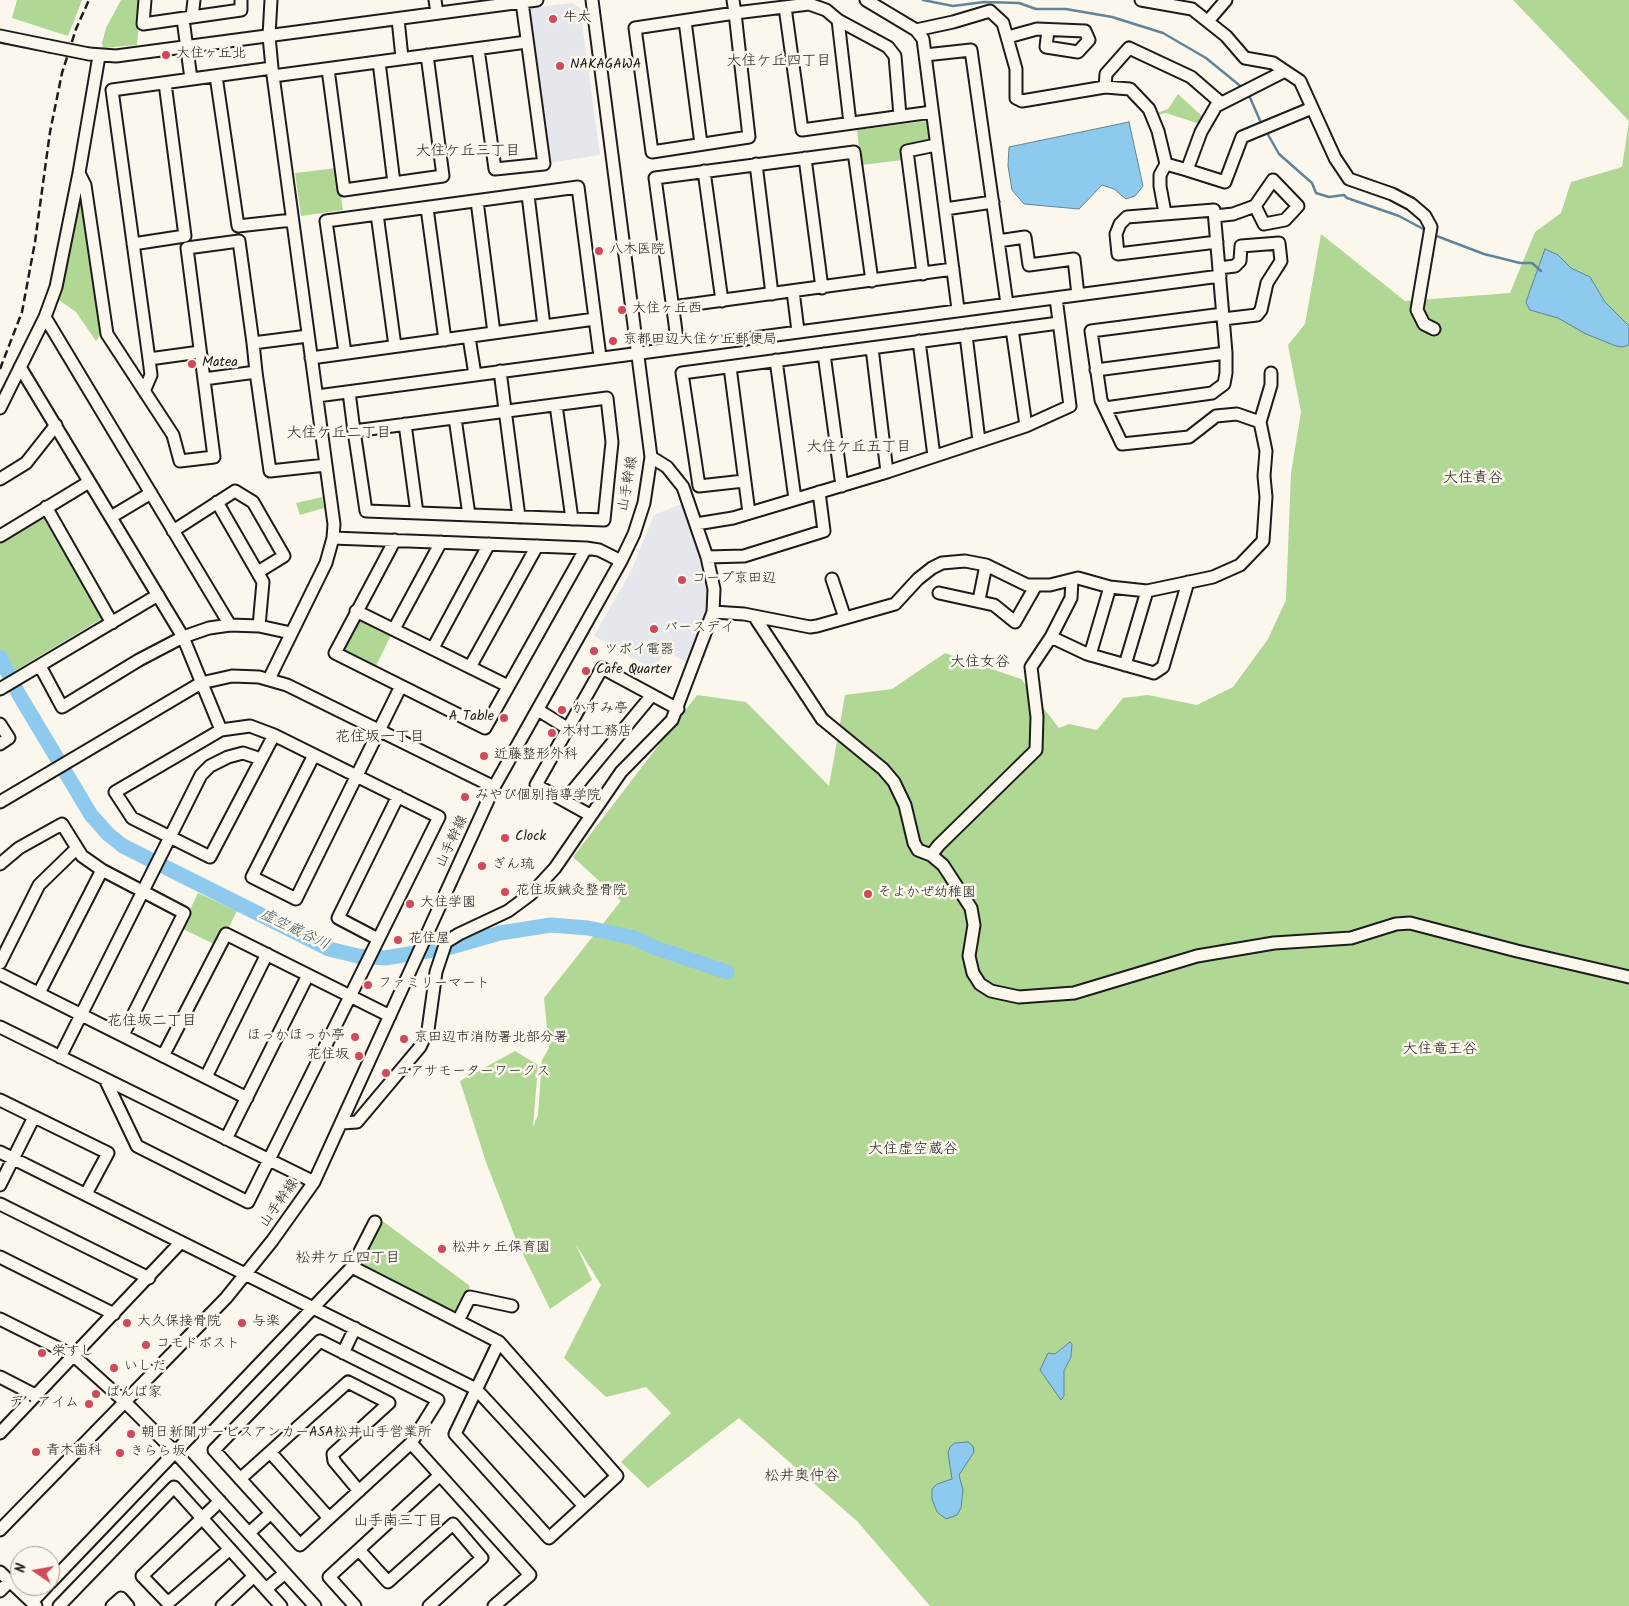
<!DOCTYPE html>
<html>
<head>
<meta charset="utf-8">
<style>
  body { margin:0 }
  #map { position:relative; width:1629px; height:1606px; overflow:hidden; background:#fbf7ec; font-family:Kalam,sans-serif }
  canvas { display:block }
  .north { position:absolute; left:10px; top:1546px; width:50px; height:50px; box-sizing:border-box; background:#fbf7ec; border:1px solid #a29f99; border-radius:50%; rotate:282deg; font-size:14px; font-weight:700; line-height:20px; text-align:center; color:#1c1c1c }
  .north::after { content:''; display:block; margin:auto; width:18px; height:22px; background:#d1495b; clip-path:polygon(50% 0,100% 100%,50% 72%,0 100%) }
</style>
</head>
<body>
<div id="map">
<canvas width="1629" height="1606"></canvas>
<div class="north">N</div>
</div>
<script>
const ctx = document.querySelector('canvas').getContext('2d');
ctx.lineJoin = 'round';
function fillPath(path, color) {
  ctx.fillStyle = color;
  ctx.fill(path, 'evenodd');
}
function poly(rows) {
  const path = new Path2D();
  for (const r of rows) {
    path.moveTo(r[0], r[1]);
    for (let i = 2; i < r.length; i += 2) path.lineTo(r[i], r[i + 1]);
  }
  return path;
}
function stroke(path, color, width, dash) {
  ctx.strokeStyle = color;
  ctx.lineWidth = width;
  ctx.lineCap = dash ? 'butt' : 'round';
  ctx.setLineDash(dash || []);
  ctx.stroke(path);
}
function drawText(font, color, halo, rows, align = 'center') {
  ctx.font = font + ' Kalam,"Klee One",sans-serif';
  ctx.lineWidth = 5;
  ctx.setLineDash([]);
  ctx.textBaseline = 'middle';
  ctx.strokeStyle = halo;
  ctx.fillStyle = color;
  for (const [text, x, y, turn = 0] of rows) {
    ctx.save();
    ctx.translate(x, y);
    ctx.rotate((+turn || 0) * Math.PI / 180);
    ctx.textAlign = isNaN(turn) ? turn : align;
    if (halo) ctx.strokeText(text, 0, 0);
    ctx.fillText(text, 0, 0);
    ctx.restore();
  }
}
const built = poly([
  [572,3,580,8,600,155,548,163,529,12,532,8],
  [684,503,703,563,708,586,708,606,686,662,666,651,654,670,594,636,632,569,654,515]
]);
const green = poly([
  [17,0,82,0,68,36,12,18],
  [121,0,141,0,137,45,103,48,102,43,106,28],
  [1513,0,1629,0,1629,1606,930,1606,857,1521,739,1418,648,1488,621,1462,671,1413,646,1387,606,1397,564,1358,601,1285,575,1243,592,1280,550,1309,517,1242,486,1162,460,1081,515,1051,538,1065,533,1127,538,1115,542,1060,549,1048,544,998,621,901,573,857,697,695,746,702,829,786,845,695,892,689,945,653,1021,679,1059,728,1069,724,1097,730,1123,698,1148,695,1197,705,1233,687,1268,639,1286,600,1291,473,1301,412,1288,345,1305,324,1321,234,1405,301,1510,293,1535,232,1561,213,1571,182,1622,167,1629,121],
  [1178,94,1204,118,1200,124,1166,113,1157,115,1157,113,1168,109],
  [927,121,929,139,926,142,902,146,903,160,861,165,857,130],
  [337,168,343,210,301,216,295,173],
  [80,193,83,194,101,334,96,341,76,312,56,298],
  [322,497,324,508,300,515,296,503],
  [43,514,46,516,45,521,103,618,3,678,0,673,0,539],
  [357,618,392,633,375,668,343,652,342,648],
  [198,893,237,911,228,929,225,928,216,945,181,928],
  [381,1220,470,1286,458,1313,453,1314,358,1268]
]);
const water = poly([
  [1129,122,1143,186,1135,196,1126,199,1114,189,1102,185,1079,209,1024,204,1012,190,1008,166,1009,147,1129,122],
  [1545,249,1558,255,1571,268,1590,277,1605,302,1629,326,1629,345,1622,347,1616,346,1586,334,1558,318,1530,310,1526,303,1527,299,1545,249],
  [1070,1342,1072,1344,1071,1357,1064,1371,1064,1396,1061,1400,1040,1370,1048,1353,1055,1354,1070,1342],
  [968,1442,973,1446,974,1452,959,1475,963,1490,961,1508,957,1515,946,1519,937,1512,932,1499,932,1489,937,1484,952,1479,948,1453,950,1447,955,1443,968,1442]
]);
const stream = poly([
  [923,0,953,6,984,2,1019,3,1036,9,1066,9,1112,17,1163,33,1206,58,1244,89],
  [1248,93,1262,125],
  [1266,131,1279,154,1312,183,1316,193,1329,197,1344,195,1347,198,1399,216,1427,231],
  [1434,235,1484,254,1520,263,1532,263,1541,271]
]);
const river = poly([
  [0,657,18,693,91,815,108,834,123,846,329,949,358,956,385,958,451,947,500,933,551,925,588,928,631,937,656,948,727,972]
]);
const minor = poly([
  [145,0,143,24,241,10,241,0],
  [435,0,437,13],
  [733,0,735,13,749,137,652,152,635,28,735,13,809,4,826,10,838,20,888,47,895,56,900,116],
  [866,0,916,30,923,39,958,309],
  [1141,0,1192,9,1226,36,1245,58,1273,63,1300,81,1335,158,1349,179,1392,194,1411,204,1425,216,1431,227,1417,310,1424,324,1434,329],
  [785,7,802,130,932,112],
  [192,17,194,0],
  [183,19,191,79],
  [398,19,402,58],
  [838,20,850,123],
  [685,21,701,144],
  [1208,21,1226,0],
  [916,30,953,22,990,11,1003,23,1016,69,1016,98,1022,101,1105,87,1130,89,1149,109,1158,131,1166,164,1160,175,1160,186,1165,213],
  [0,36,49,46],
  [1008,37,1037,29,1085,31,1089,40,1078,52,1046,47,1048,30],
  [478,49,495,169,544,164,522,2],
  [89,54,116,56,161,50,537,0],
  [925,55,971,50,1007,304],
  [379,62,394,183],
  [328,69,344,190,443,176,427,55],
  [216,76,238,226,292,220],
  [273,76,527,42],
  [1105,87,1106,74,1129,48,1191,77,1221,103],
  [805,158,822,288],
  [756,164,772,294],
  [1166,164,1187,170,1201,132,1216,106,1285,71],
  [1187,170,1225,182,1242,137,1312,108],
  [704,171,722,301],
  [79,173,85,185,107,334,173,435,180,461,214,457,187,248,239,241,253,343],
  [528,195,544,326],
  [477,201,494,333],
  [427,208,445,340],
  [945,209,993,202],
  [377,214,395,346],
  [1215,216,1233,214,1255,206,1273,180,1298,206,1285,220,1264,224,1255,206],
  [998,241,1025,237,1029,265,1074,259,1078,295],
  [133,244,185,236,165,83],
  [1219,268,1235,266,1240,261,1241,246,1279,243,1281,261,1267,283,1261,310,1257,315,1223,319],
  [923,274,907,151,936,145],
  [793,291,798,331],
  [672,307,953,269],
  [45,317,230,625],
  [1012,329,1026,426],
  [966,335,979,441],
  [469,337,475,375],
  [919,341,934,456],
  [678,346,655,178,854,152,872,281],
  [872,348,887,472],
  [345,353,326,221,578,187,600,357],
  [824,354,842,486],
  [311,358,595,319],
  [149,359,200,352],
  [776,360,795,499],
  [20,367,183,637,221,730],
  [730,367,749,513],
  [1096,370,1226,353],
  [500,371,519,517],
  [256,372,270,471,326,465],
  [204,379,256,372,253,343,308,336],
  [145,389,151,375,149,359,112,90,272,68],
  [349,392,354,431,356,444,366,511,604,520,612,442,607,398,354,431],
  [317,396,1220,276],
  [556,405,572,519],
  [0,408,45,317,56,287,79,173,99,56],
  [1105,408,1212,393,1224,384,1226,373,1226,353,1214,210,1127,217,1120,224,1116,234,1118,254,1217,242],
  [455,418,469,515],
  [1260,422,1271,385,1271,373],
  [405,424,417,513],
  [0,479,26,463,56,425],
  [744,481,699,486,682,373,1059,323],
  [217,502,263,582,259,626],
  [46,507,112,623],
  [111,517,151,493],
  [696,524,733,518,887,472,1026,426,1070,406,1056,298],
  [173,531,235,491,253,502,284,556,258,572],
  [0,536,89,482],
  [333,538,586,548,599,550,621,561],
  [395,540,335,653,485,728,586,548],
  [707,557,744,556,824,531,819,492],
  [832,579,845,618],
  [939,593,994,605,1015,622,1035,587],
  [979,600,986,565],
  [356,611,508,686],
  [713,612,744,614,810,627,817,626,895,604,918,579,932,568,942,563,965,561,986,565,1027,585,1050,585,1078,578,1110,587,1147,591,1213,577,1240,565,1263,541,1266,497,1264,476,1266,451,1260,422,1237,414,1216,416,1189,437,1122,444,1101,400,1091,331,1223,314],
  [754,616,822,719,883,769,894,782,905,805,914,843,918,850,931,855,943,865,971,908,974,925,969,956,973,973,980,984,991,991,1019,997,1074,993,1197,956,1274,943,1351,938,1396,924,1410,923,1517,951,1629,977],
  [394,629,441,542],
  [1051,637,1087,654,1154,673,1163,667,1188,582],
  [433,648,489,544],
  [1090,655,1110,587],
  [1125,665,1147,591],
  [40,666,62,707,139,660,183,637,209,628,230,625,259,626,291,633],
  [470,667,537,546],
  [269,679,326,563,333,538,334,524,272,68,269,36,271,0],
  [0,689,158,595],
  [538,710,567,728],
  [0,724,9,738,0,744],
  [314,755,252,877,296,899,401,686],
  [565,800,652,695],
  [0,802,201,683,232,676,259,677,287,685,494,787],
  [590,815,536,785,602,668,678,709],
  [931,855,939,845,1036,750,1037,717,1031,667,1051,637,1071,598,1072,580],
  [0,864,19,848,62,824,82,856,102,870,184,913,123,1035],
  [378,939,338,918,398,796],
  [0,963,39,885,77,848],
  [0,974,247,1098],
  [39,993,102,870],
  [0,1027,314,1182],
  [163,1056,226,934,390,1016],
  [60,1057,201,775,210,766,228,757,243,753,261,759],
  [206,1077,267,954],
  [105,1079,137,1146,248,1202,439,817,274,735,250,726,221,730,115,792,132,818,210,857,274,735],
  [0,1100,108,1153,86,1194],
  [342,1123,357,1122,420,1047,428,1030,436,972,446,942,459,934,508,911,531,894,555,868,621,772,672,720,713,612,714,589,707,557,683,487,667,467,651,457],
  [226,1139,308,975],
  [0,1152,476,1389,584,1506],
  [0,1185,34,1117],
  [0,1204,149,1278],
  [0,1257,114,1314],
  [352,1267,499,1342,617,1476,549,1538,455,1434,499,1342],
  [0,1319,74,1356,125,1402,175,1452,315,1606],
  [458,1321,470,1297,512,1306],
  [320,1341,438,1400,411,1443,300,1545,214,1450,320,1341],
  [343,1353,355,1328],
  [0,1377,35,1395],
  [0,1433,181,1242],
  [411,1443,530,1575,494,1606],
  [270,1452,329,1518],
  [240,1479,348,1382,389,1403,333,1454,334,1461,359,1491],
  [220,1501,142,1576,168,1603,230,1549],
  [0,1530,226,1298,272,1241,314,1182,494,787,621,561,634,534,644,503,651,457,592,0],
  [249,1533,271,1513],
  [359,1550,388,1582,453,1524,482,1558,429,1606],
  [0,1572,36,1606],
  [50,1583,352,1267,375,1222],
  [266,1589,285,1573],
  [0,1591,10,1581],
  [32,1602,47,1586],
  [59,1606,174,1487,281,1606],
  [112,1606,121,1598,128,1606],
  [222,1606,254,1576],
  [355,1606,329,1577,440,1475]
]);
const rail = poly([
  [0,369,22,312,35,242,50,132,62,73,76,29,89,0]
]);
const minorBridge = poly([
  [49,46,89,54]
]);
const markers = [
  [553,19,5,"#d1495b"],
  [166,55,5,"#d1495b"],
  [560,66,5,"#d1495b"],
  [599,251,5,"#d1495b"],
  [622,310,5,"#d1495b"],
  [613,341,5,"#d1495b"],
  [192,364,5,"#d1495b"],
  [682,580,5,"#d1495b"],
  [654,629,5,"#d1495b"],
  [594,651,5,"#d1495b"],
  [586,671,5,"#d1495b"],
  [562,710,5,"#d1495b"],
  [504,718,5,"#d1495b"],
  [552,733,5,"#d1495b"],
  [484,756,5,"#d1495b"],
  [465,797,5,"#d1495b"],
  [505,838,5,"#d1495b"],
  [482,866,5,"#d1495b"],
  [505,892,5,"#d1495b"],
  [868,894,5,"#d1495b"],
  [410,904,5,"#d1495b"],
  [398,940,5,"#d1495b"],
  [368,985,5,"#d1495b"],
  [355,1037,5,"#d1495b"],
  [404,1039,5,"#d1495b"],
  [359,1056,5,"#d1495b"],
  [386,1073,5,"#d1495b"],
  [442,1249,5,"#d1495b"],
  [127,1323,5,"#d1495b"],
  [242,1323,5,"#d1495b"],
  [146,1345,5,"#d1495b"],
  [42,1353,5,"#d1495b"],
  [114,1368,5,"#d1495b"],
  [96,1394,5,"#d1495b"],
  [89,1404,5,"#d1495b"],
  [131,1434,5,"#d1495b"],
  [36,1452,5,"#d1495b"],
  [120,1453,5,"#d1495b"]
];
const poiNames = [
  ["牛太",563,19],
  ["大住ヶ丘北",176,55],
  ["NAKAGAWA",570,66],
  ["八木医院",609,251],
  ["大住ヶ丘西",632,310],
  ["京都田辺大住ケ丘郵便局",623,341],
  ["Matea",202,364],
  ["コープ京田辺",692,580],
  ["バースデイ",664,629],
  ["ツボイ電器",604,651],
  ["Cafe Quarter",596,671],
  ["かすみ亭",572,710],
  ["A Table",494,718,"right"],
  ["木村工務店",562,733],
  ["近藤整形外科",494,756],
  ["みやび個別指導学院",475,797],
  ["Clock",515,838],
  ["ぎん琉",492,866],
  ["花住坂鍼灸整骨院",515,892],
  ["そよかぜ幼稚園",878,894],
  ["大住学園",420,904],
  ["花住屋",408,940],
  ["ファミリーマート",378,985],
  ["ほっかほっか亭",345,1037,"right"],
  ["京田辺市消防署北部分署",414,1039],
  ["花住坂",349,1056,"right"],
  ["ユアサモーターワークス",396,1073],
  ["松井ヶ丘保育園",452,1249],
  ["大久保接骨院",137,1323],
  ["与楽",252,1323],
  ["コモドポスト",156,1345],
  ["栄すし",52,1353],
  ["いしだ",124,1368],
  ["ばんば家",106,1394],
  ["デ・アイム",79,1404,"right"],
  ["朝日新聞サービスアンカーASA松井山手営業所",141,1434],
  ["青木歯科",46,1452],
  ["きらら坂",130,1453]
];
const streetNames = [
  ["山手幹線",629,484,-80],
  ["山手幹線",453,842,-65],
  ["山手幹線",280,1204,-55]
];
const neighbourhoodNames = [
  ["大住ケ丘四丁目",779,62],
  ["大住ケ丘三丁目",468,152],
  ["大住ケ丘二丁目",339,434],
  ["大住ケ丘五丁目",859,448],
  ["大住責谷",1473,479],
  ["大住女谷",980,663],
  ["花住坂一丁目",380,738],
  ["花住坂二丁目",152,1022],
  ["大住竜王谷",1440,1050],
  ["大住虚空蔵谷",913,1150],
  ["松井ケ丘四丁目",348,1259],
  ["松井奥仲谷",802,1477],
  ["山手南三丁目",398,1522]
];
const waterNames = [
  ["虚空蔵谷川",294,931,26]
];
fillPath(built, '#e6e6ed');
fillPath(green, '#b0d793');
fillPath(water, '#8dcaed');
stroke(water, '#608499', 1);
stroke(stream, '#608499', 2.5);
stroke(river, '#8dcaed', 15);
stroke(minor, '#1c1c1c', 15);
stroke(minor, '#fbf7ec', 11);
stroke(rail, '#1c1c1c', 2.5, [8, 4]);
stroke(minorBridge, '#1c1c1c', 15, []);
stroke(minorBridge, '#fbf7ec', 11);
for (const [x, y, r, color] of markers) {
  const dot = new Path2D();
  dot.arc(x, y, r, 0, 2 * Math.PI);
  ctx.fillStyle = color;
  ctx.fill(dot);
  stroke(dot, '#fbf7ec', 2);
}
drawText('14px', '#1c1c1c', '#fbf7ec', poiNames, 'left');
drawText('14px', '#1c1c1c', '#fbf7ec', streetNames);
drawText('15px', '#1c1c1c', '#fbf7ec', neighbourhoodNames);
drawText('italic 15px', '#445965', '#fbf7ec', waterNames);
</script>
</body>
</html>
